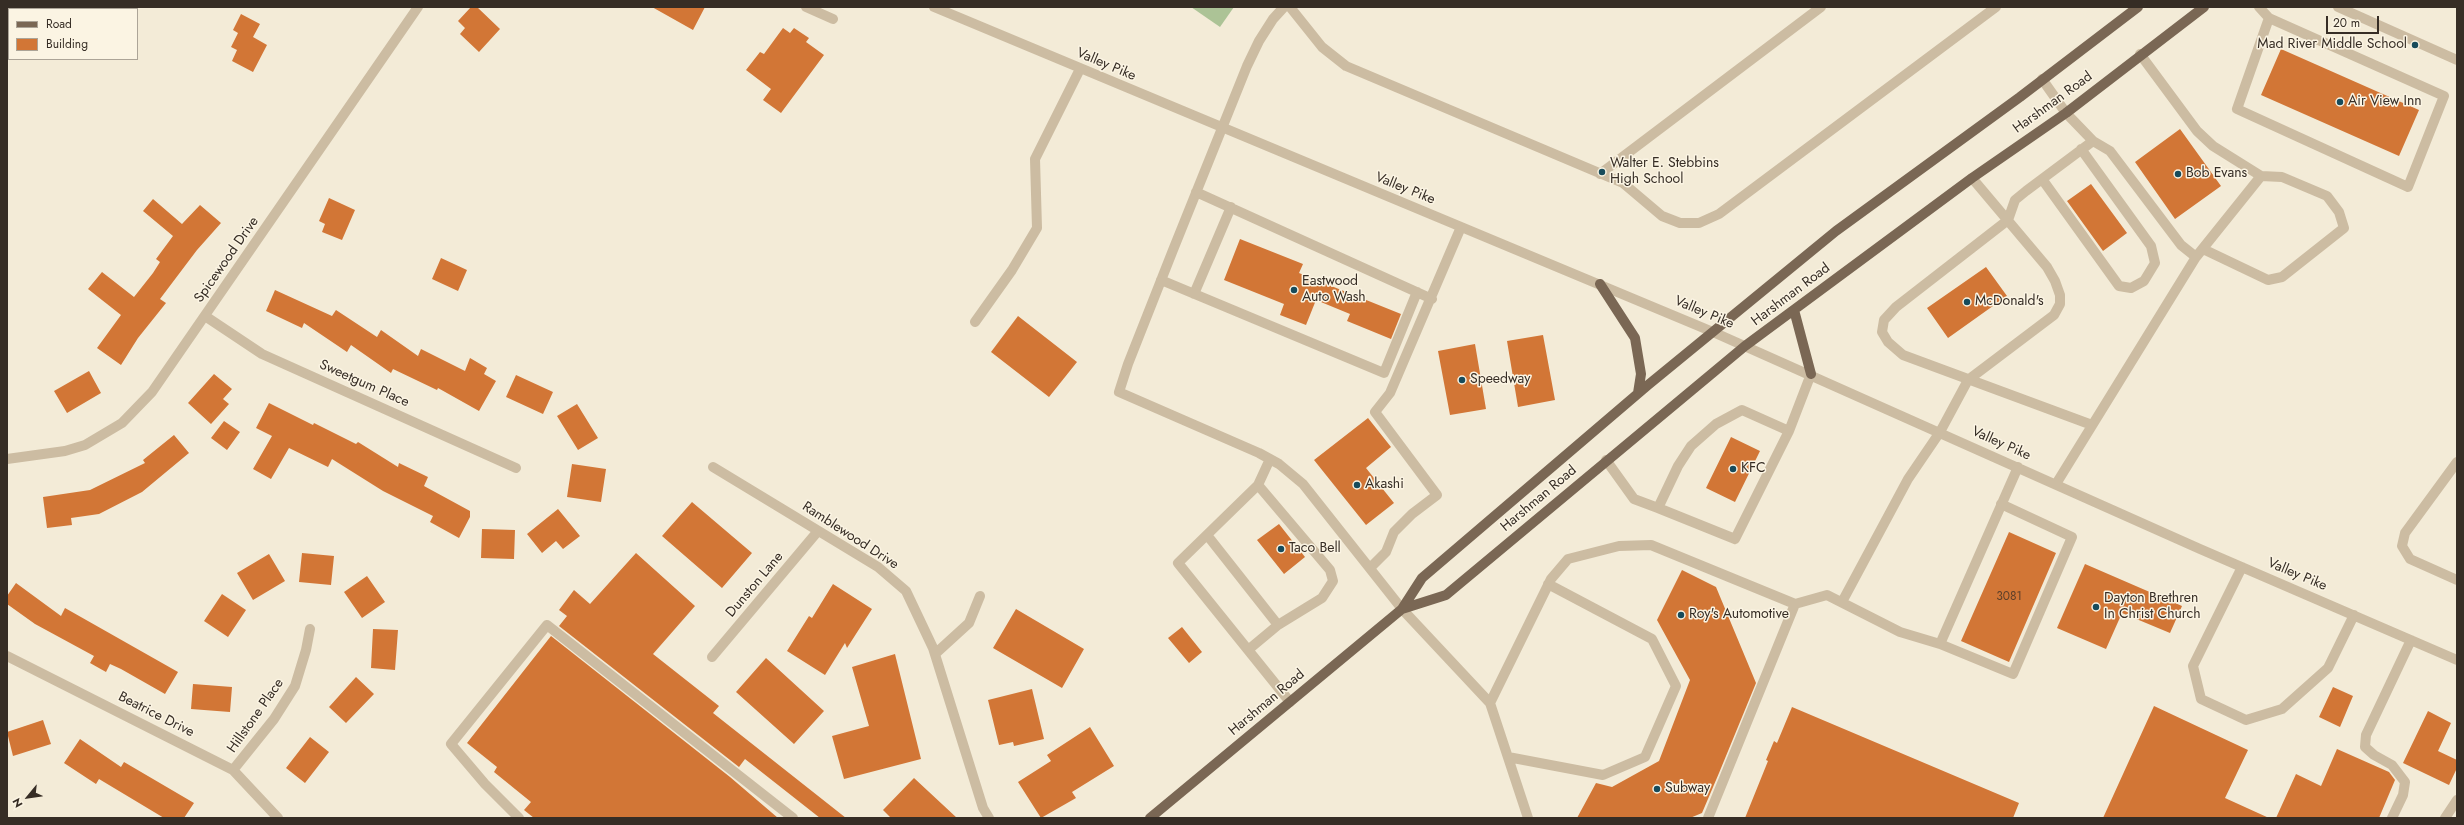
<!DOCTYPE html>
<html>
<head>
<meta charset="utf-8">
<style>
  body { margin:0 }
  #map { position:relative; width:2464px; height:825px; overflow:hidden; background:#f3ebd7; font-family:Jost,sans-serif }
  canvas { display:block }
  .frame { position:absolute; inset:0; border:8px solid #362d25; pointer-events:none }
  .legend { position:absolute; left:8px; top:8px; width:130px; height:52px; box-sizing:border-box; background:#fbf4e3; border:1px solid #aca497; margin:0; padding:5px 7px; list-style:none; font-size:12px; color:#362d25 }
  .legend li { display:flex; align-items:center; gap:8px; height:20px }
  .legend b { width:20px; border:1px solid #aca497 }
  .north { position:absolute; left:8px; top:777px; width:40px; height:40px; -webkit-text-stroke:3px #fbf4e3; paint-order:stroke; rotate:241deg; font-size:11px; font-weight:700; line-height:16px; text-align:center; color:#362d25 }
  .north::after { content:''; display:block; margin:auto; width:14px; height:18px; background:#362d25; clip-path:polygon(50% 0,100% 100%,50% 72%,0 100%) }
  .scale { position:absolute; left:2326px; top:16px; width:53px; height:18px; box-sizing:border-box; border:2px solid #362d25; border-top:0; padding-left:5px; font-size:12px; line-height:14px; white-space:nowrap; color:#362d25; -webkit-text-stroke:3px #fbf4e3; paint-order:stroke }
</style>
</head>
<body>
<div id="map">
<canvas width="2464" height="825"></canvas>
<div class="frame"></div>
<ul class="legend">
<li><b style="height:5px;background:#7a6754"></b>Road</li>
<li><b style="height:11px;background:#d27636"></b>Building</li>
</ul>
<div class="north">N</div>
<div class="scale">20 m</div>
</div>
<script>
const ctx = document.querySelector('canvas').getContext('2d');
ctx.lineJoin = 'round';
function fillPath(path, color) {
  ctx.fillStyle = color;
  ctx.fill(path, 'evenodd');
}
function poly(rows) {
  const path = new Path2D();
  for (const r of rows) {
    path.moveTo(r[0], r[1]);
    for (let i = 2; i < r.length; i += 2) path.lineTo(r[i], r[i + 1]);
  }
  return path;
}
function stroke(path, color, width, dash) {
  ctx.strokeStyle = color;
  ctx.lineWidth = width;
  ctx.lineCap = dash ? 'butt' : 'round';
  ctx.setLineDash(dash || []);
  ctx.stroke(path);
}
function drawText(font, color, halo, rows, align = 'center') {
  ctx.font = font + ' Jost,sans-serif';
  ctx.lineWidth = 3;
  ctx.setLineDash([]);
  ctx.textBaseline = 'middle';
  ctx.strokeStyle = halo;
  ctx.fillStyle = color;
  for (const [text, x, y, turn = 0] of rows) {
    ctx.save();
    ctx.translate(x, y);
    ctx.rotate((+turn || 0) * Math.PI / 180);
    ctx.textAlign = isNaN(turn) ? turn : align;
    if (halo) ctx.strokeText(text, 0, 0);
    ctx.fillText(text, 0, 0);
    ctx.restore();
  }
}
const green = poly([
  [1191,7,1234,7,1220,27]
]);
const building = poly([
  [471,7,477,7,500,29,479,52,460,34,465,28,458,21],
  [652,7,705,7,693,30],
  [241,14,260,24,253,37,267,45,253,72,232,61,237,50,231,47,238,33,233,30],
  [783,28,790,33,794,28,809,38,806,42,824,55,781,113,763,100,771,89,746,70,760,52,764,54],
  [2281,49,2419,110,2399,156,2261,95],
  [2180,129,2221,186,2175,219,2135,162],
  [2091,184,2127,233,2103,251,2067,201],
  [329,198,355,210,342,240,322,232,325,224,319,221],
  [153,199,182,224,200,205,221,223,197,250,160,299,166,303,138,338,121,365,97,348,121,315,88,289,102,272,134,297,153,273,160,262,156,259,173,236,143,211],
  [1240,239,1303,264,1299,273,1401,314,1391,339,1347,321,1350,314,1316,300,1306,325,1280,315,1284,304,1224,280],
  [441,258,467,270,458,291,432,279],
  [1986,267,2007,296,1948,338,1927,308],
  [275,290,332,316,336,310,377,337,381,330,418,356,421,349,465,371,470,358,487,368,484,374,496,381,479,411,438,388,437,390,393,369,391,373,351,345,347,352,304,323,302,328,266,311],
  [1018,316,1077,362,1049,397,991,352],
  [1543,335,1555,400,1518,407,1507,341],
  [1475,344,1486,409,1450,415,1438,351],
  [89,371,101,393,67,413,54,391],
  [214,374,232,389,223,399,229,404,211,424,188,403],
  [516,375,553,392,543,414,506,397],
  [269,403,313,425,314,423,356,444,358,442,398,467,399,463,428,477,424,486,470,511,470,517,459,538,430,522,433,516,383,491,332,459,328,467,289,448,271,479,253,469,272,436,256,428],
  [577,404,598,438,578,450,557,416],
  [1368,418,1391,447,1366,468,1394,503,1366,525,1314,460],
  [224,421,240,432,227,450,211,438],
  [174,435,189,453,142,492,99,514,71,518,72,525,47,528,43,497,90,490,145,463,143,460],
  [1731,437,1760,451,1735,502,1706,488],
  [572,464,606,469,601,502,567,497],
  [692,502,752,553,722,588,662,536],
  [558,509,580,536,563,549,556,541,542,553,527,534],
  [1279,524,1305,557,1284,574,1257,540],
  [482,529,515,530,514,559,481,558],
  [2009,532,2056,553,2009,662,1961,641],
  [302,553,334,556,331,585,299,582],
  [636,553,695,606,653,654,719,706,713,713,846,818,820,818,745,759,739,767,559,626,567,616,559,610,574,590,590,604],
  [269,554,285,581,253,600,237,573],
  [2085,564,2182,606,2170,633,2122,613,2106,649,2057,628],
  [1682,570,1716,587,1756,683,1719,773,1702,813,1690,818,1577,818,1596,783,1612,787,1659,761,1690,680,1657,620],
  [367,576,385,602,362,618,344,592],
  [16,583,61,616,65,608,178,672,165,694,121,669,110,664,106,672,90,663,94,656,35,624,7,604,7,596],
  [833,584,872,609,847,648,845,643,825,675,787,651,809,616,812,618],
  [222,594,246,610,228,637,204,621],
  [1016,609,1084,649,1062,688,993,648],
  [1182,627,1202,652,1189,663,1168,638],
  [373,629,398,630,395,670,371,668],
  [551,636,730,777,778,818,534,818,524,810,531,802,494,772,497,767,467,743],
  [895,654,921,759,844,779,832,736,869,726,852,667],
  [766,658,824,711,794,744,736,692],
  [356,677,374,694,346,723,329,707],
  [193,684,232,687,230,712,191,709],
  [2333,687,2353,696,2340,727,2319,717],
  [1032,689,1044,739,1014,746,1013,742,999,745,988,700],
  [2154,706,2248,750,2225,798,2269,818,2103,818],
  [1792,707,2019,803,2013,818,1745,818,1768,761,1766,760,1774,741,1777,743],
  [2428,711,2451,723,2438,751,2457,760,2457,768,2449,785,2403,763],
  [43,720,51,744,13,756,7,732],
  [1090,727,1114,766,1072,792,1076,798,1041,818,1018,782,1051,761,1047,755],
  [310,737,329,752,305,783,286,768],
  [80,739,121,767,124,762,194,803,184,818,164,818,99,779,96,784,64,763],
  [2337,749,2389,772,2395,780,2379,818,2276,818,2296,774,2321,786],
  [914,778,957,818,891,818,883,810]
]);
const minor = poly([
  [806,7,833,19],
  [934,7,1713,332,2200,549,2457,660],
  [1284,7,1273,19,1259,41,1247,66,1173,250,1128,364,1119,392,1259,453,1279,464,1303,484,1402,609,1490,703,1528,818],
  [1290,7,1322,47,1346,66,1623,183,1662,216,1680,223,1699,223,1719,214,1996,7],
  [2259,7,2269,18,2444,96,2408,187,2237,109,2269,18],
  [2338,7,2457,60],
  [2042,79,2066,113,2093,141],
  [1600,174,1821,7],
  [2042,179,2119,286,2131,288,2144,281,2155,263,2151,246,2081,149],
  [1196,192,1432,299],
  [2203,249,2268,280,2282,277,2344,228,2339,212,2327,196,2282,177,2261,176],
  [1161,280,1384,373,1417,292],
  [1194,294,1231,207],
  [205,316,262,354,516,468],
  [975,322,1012,270,1037,228,1035,159,1080,69],
  [2092,425,1903,355,1888,342,1882,332,1884,320,1896,307,2008,220,2015,200,2026,191,2093,141,2110,151,2181,245,2196,257],
  [1789,431,1811,374],
  [7,459,65,451,85,445,122,423,152,392,418,7],
  [1270,459,1258,485,1178,563,1290,702],
  [1606,460,1634,499,1658,508,1735,539,1789,431,1742,410,1716,424,1691,446,1678,466,1658,508],
  [2457,462,2405,533,2402,546,2410,559,2457,580],
  [713,467,878,567,906,591,933,648,983,808,989,818],
  [2056,484,2196,257,2261,176,2213,146,2197,131,2140,54],
  [1258,485,1330,570,1333,581,1322,598,1278,625],
  [1207,535,1278,625,1248,650],
  [2242,567,2193,666,2201,699,2246,720,2282,709,2328,668,2354,615],
  [1370,568,1386,552,1394,532,1412,514,1437,495,1375,412,1390,393,1461,227],
  [1842,602,1908,479,1940,432,1968,380,2054,315,2060,304,2060,295,2055,281,2047,267,1972,178],
  [1940,644,2013,674,2072,537,2001,504],
  [935,654,969,623,980,596],
  [7,656,233,770,278,818],
  [712,657,818,531],
  [1490,703,1551,579,1568,559,1619,546,1651,545,1795,604],
  [1508,757,1603,775,1645,757,1676,686,1652,639,1548,584],
  [233,770,274,719,295,686,306,650,310,629],
  [519,818,485,784,451,744,547,625,793,818],
  [1708,818,1795,604,1827,595,1900,632,1940,644,2018,467],
  [2392,818,2403,795,2405,782,2392,765,2374,755,2365,747,2366,735,2411,640],
  [2445,818,2457,800]
]);
const major = poly([
  [1600,284,1635,338,1641,374,1638,393],
  [1794,310,1811,374],
  [1402,609,1446,595,1745,346,1972,178,2066,113,2204,7],
  [1150,818,1402,609,1422,578,1648,385,1836,231,2020,97,2138,7]
]);
const markers = [
  [2415,45,4,"#174b5b"],
  [2340,102,4,"#174b5b"],
  [1602,172,4,"#174b5b"],
  [2178,174,4,"#174b5b"],
  [1294,290,4,"#174b5b"],
  [1967,302,4,"#174b5b"],
  [1462,380,4,"#174b5b"],
  [1733,469,4,"#174b5b"],
  [1357,485,4,"#174b5b"],
  [1281,549,4,"#174b5b"],
  [2096,607,4,"#174b5b"],
  [1681,615,4,"#174b5b"],
  [1657,789,4,"#174b5b"]
];
const numberNames = [
  ["3081",2009,597]
];
const poiNames = [
  ["Mad River Middle School",2407,45,"right"],
  ["Air View Inn",2348,102],
  ["Walter E. Stebbins",1610,164],
  ["High School",1610,180],
  ["Bob Evans",2186,174],
  ["Eastwood",1302,282],
  ["Auto Wash",1302,298],
  ["McDonald's",1975,302],
  ["Speedway",1470,380],
  ["KFC",1741,469],
  ["Akashi",1365,485],
  ["Taco Bell",1289,549],
  ["Dayton Brethren",2104,599],
  ["In Christ Church",2104,615],
  ["Roy's Automotive",1689,615],
  ["Subway",1665,789]
];
const streetNames = [
  ["Valley Pike",1106,65,23],
  ["Harshman Road",2053,103,-36],
  ["Valley Pike",1405,189,22],
  ["Spicewood Drive",227,260,-55],
  ["Harshman Road",1791,295,-37],
  ["Valley Pike",1704,313,23],
  ["Sweetgum Place",364,384,24],
  ["Valley Pike",2001,444,24],
  ["Harshman Road",1539,499,-40],
  ["Ramblewood Drive",850,536,33],
  ["Valley Pike",2297,575,23],
  ["Dunston Lane",755,585,-50],
  ["Harshman Road",1267,703,-40],
  ["Beatrice Drive",156,715,27],
  ["Hillstone Place",256,716,-55]
];
fillPath(green, '#acc396');
fillPath(building, '#d27636');
stroke(minor, '#ccbca2', 10);
stroke(major, '#7a6754', 10);
for (const [x, y, r, color] of markers) {
  const dot = new Path2D();
  dot.arc(x, y, r, 0, 2 * Math.PI);
  ctx.fillStyle = color;
  ctx.fill(dot);
  stroke(dot, '#fbf4e3', 1.5);
}
drawText('12px', '#5d3f29', null, numberNames);
drawText('14px', '#362d25', '#fbf4e3', poiNames, 'left');
drawText('14px', '#362d25', '#fbf4e3', streetNames);
</script>
</body>
</html>
